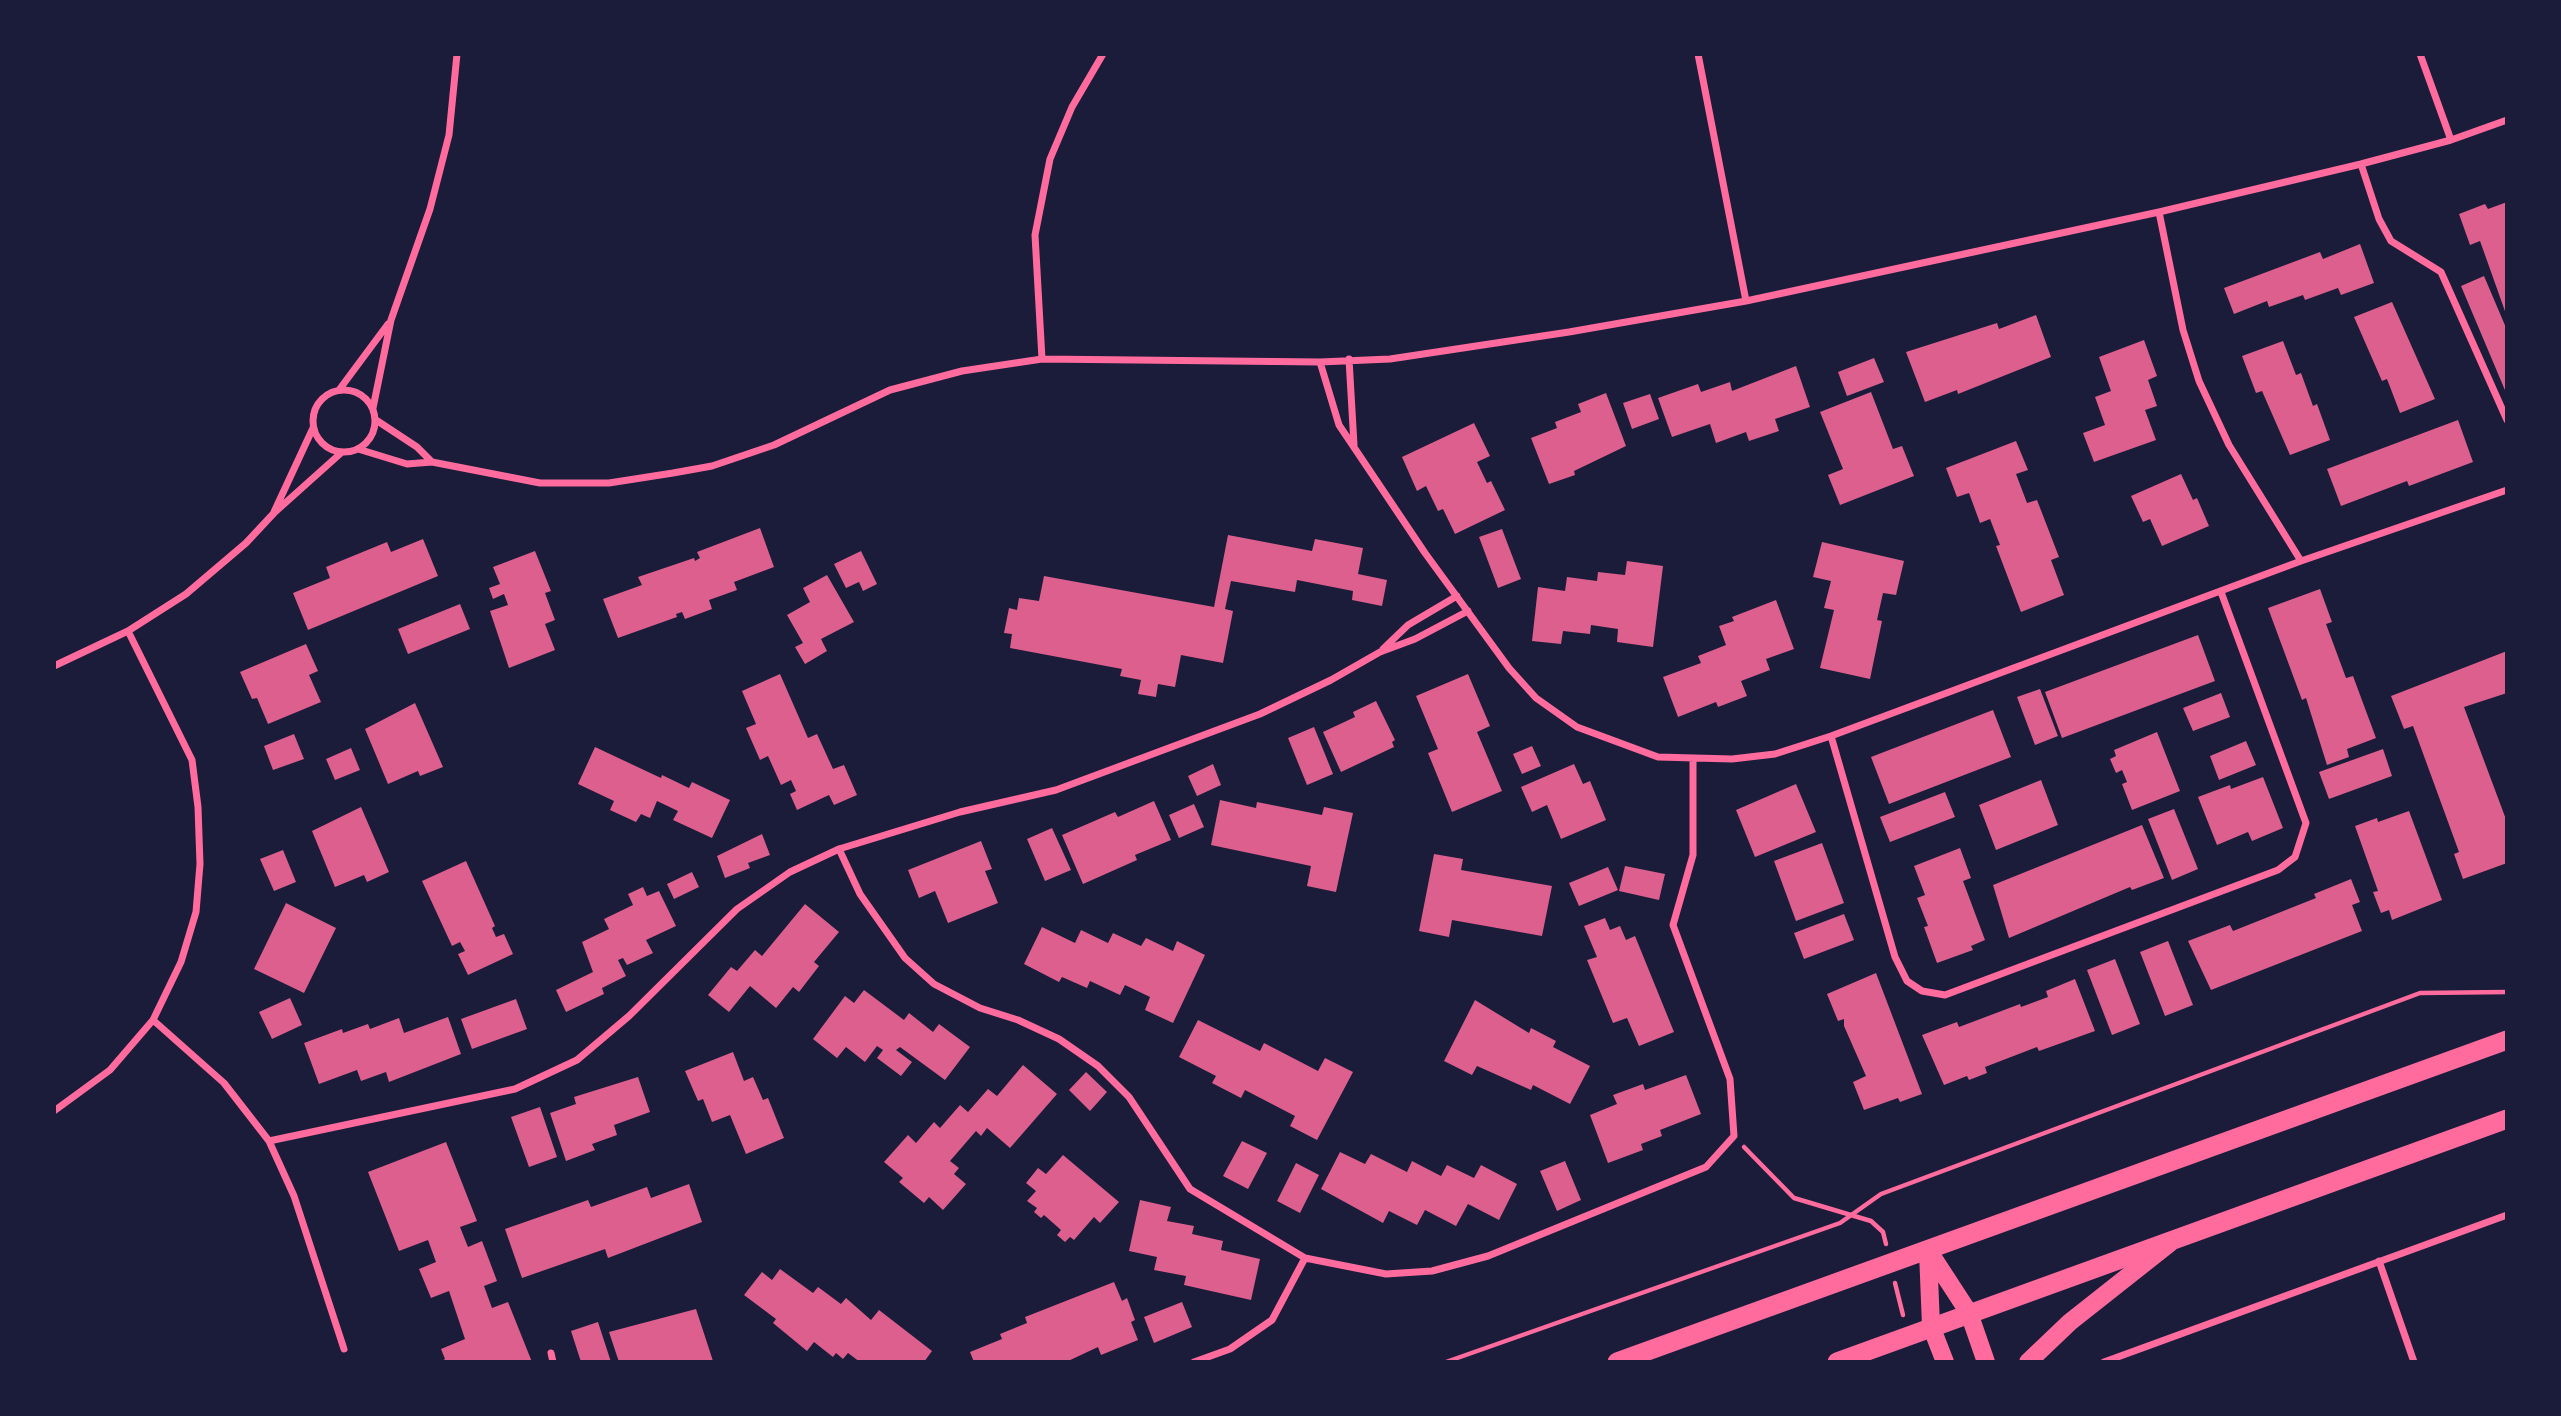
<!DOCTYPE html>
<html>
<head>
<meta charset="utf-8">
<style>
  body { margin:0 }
  #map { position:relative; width:2561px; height:1416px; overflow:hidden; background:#1b1b3a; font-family:Cabin,sans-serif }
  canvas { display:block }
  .frame { position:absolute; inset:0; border:56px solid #1b1b3a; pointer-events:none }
</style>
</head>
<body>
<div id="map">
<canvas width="2561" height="1416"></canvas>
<div class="frame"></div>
</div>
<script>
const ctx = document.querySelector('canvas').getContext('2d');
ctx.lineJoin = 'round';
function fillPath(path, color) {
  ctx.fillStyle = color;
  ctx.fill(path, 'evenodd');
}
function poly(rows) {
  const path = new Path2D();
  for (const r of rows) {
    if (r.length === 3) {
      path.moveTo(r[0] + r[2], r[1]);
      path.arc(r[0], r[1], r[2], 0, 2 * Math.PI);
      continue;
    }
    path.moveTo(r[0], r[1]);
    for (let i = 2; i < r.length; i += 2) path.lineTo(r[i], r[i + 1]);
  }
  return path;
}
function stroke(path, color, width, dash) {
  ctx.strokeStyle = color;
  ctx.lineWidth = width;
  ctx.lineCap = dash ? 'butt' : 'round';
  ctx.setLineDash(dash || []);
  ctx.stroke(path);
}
const building = poly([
  [2507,202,2507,314,2506,314,2480,241,2470,245,2459,214,2485,204,2488,209],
  [2360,244,2374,283,2341,295,2338,288,2305,300,2303,295,2269,307,2267,301,2234,314,2224,288,2320,252,2323,259],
  [2484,276,2507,330,2507,395,2461,286],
  [2392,302,2435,399,2400,413,2387,379,2382,381,2354,317],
  [2036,315,2051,357,1958,394,1957,390,1925,402,1906,352,1997,323,1999,329],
  [2144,340,2157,376,2148,380,2157,406,2145,410,2156,440,2094,462,2083,433,2105,425,2095,397,2111,391,2099,357],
  [2283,341,2296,375,2301,373,2313,406,2317,404,2330,440,2290,455,2262,391,2256,393,2242,356],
  [1874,358,1884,382,1847,396,1838,372],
  [1796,366,1810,407,1775,419,1779,431,1749,441,1746,432,1716,443,1710,424,1672,437,1658,398,1698,384,1701,392,1730,382,1732,391],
  [1871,392,1893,449,1902,446,1914,476,1840,505,1828,475,1843,469,1820,412],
  [1606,393,1626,446,1574,471,1575,475,1549,484,1531,438,1557,428,1555,422,1581,412,1578,404],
  [1650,394,1659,419,1632,429,1623,403],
  [2458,420,2473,462,2409,486,2407,481,2341,506,2327,469],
  [1474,423,1490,456,1477,462,1487,483,1491,481,1505,510,1455,534,1443,509,1438,511,1426,486,1417,491,1402,457],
  [2016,441,2028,470,2016,474,2027,503,2037,500,2059,557,2051,560,2064,595,2021,612,1996,546,2000,545,1990,519,1980,523,1969,493,1957,497,1946,468],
  [2181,474,2193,500,2197,498,2209,526,2162,546,2150,519,2143,522,2131,496],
  [760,528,774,567,734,582,737,590,709,600,712,609,685,619,682,612,676,614,677,617,618,638,603,599,642,585,638,577,694,558,695,561,700,558,697,552],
  [1502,529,1521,579,1498,588,1479,537],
  [1228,535,1312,551,1315,539,1363,548,1358,574,1387,580,1382,606,1352,600,1353,591,1297,580,1295,592,1231,581,1225,609,1233,611,1223,663,1181,655,1175,687,1158,684,1156,697,1138,694,1141,680,1120,676,1122,669,1010,648,1012,634,1004,633,1009,608,1017,610,1019,598,1039,601,1044,576,1214,607],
  [423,539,438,576,308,630,293,593,330,578,326,567,387,542,391,552],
  [1822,542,1904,561,1896,595,1883,593,1877,620,1882,621,1870,679,1820,668,1834,610,1824,608,1831,581,1813,577],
  [535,551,551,591,545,593,555,620,545,624,555,650,509,668,490,611,508,605,504,594,493,599,489,588,500,584,493,567],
  [861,551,877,584,863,591,859,582,846,588,834,564],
  [1627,561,1663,566,1653,647,1617,642,1618,629,1591,625,1590,634,1563,631,1561,644,1532,641,1538,587,1565,591,1567,577,1597,581,1598,572,1625,575],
  [827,575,854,622,821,639,827,651,805,664,795,647,803,643,787,615,810,602,803,588],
  [2320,589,2332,622,2326,624,2346,678,2353,676,2376,738,2347,749,2349,757,2327,765,2306,698,2302,700,2268,608],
  [1776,600,1794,649,1766,659,1770,670,1741,681,1747,696,1718,707,1716,702,1678,717,1663,677,1701,663,1698,656,1726,645,1719,626,1734,621,1732,617],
  [460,604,470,629,408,654,398,629],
  [2198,635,2215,681,2062,738,2045,692],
  [306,644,318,671,309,675,321,702,268,724,257,698,252,699,240,672],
  [2507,651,2507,693,2464,707,2507,822,2507,863,2463,879,2454,854,2459,852,2413,726,2404,729,2391,696],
  [780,674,808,738,817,734,833,769,844,765,857,795,834,805,829,795,797,810,790,794,796,791,791,780,781,785,768,756,760,760,746,728,756,724,742,691],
  [1468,674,1490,726,1477,732,1502,791,1452,812,1428,753,1438,749,1416,696],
  [2040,689,2058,736,2035,745,2017,697],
  [2221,693,2230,717,2193,731,2183,708],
  [1376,701,1395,740,1392,742,1394,747,1341,772,1323,732,1355,717,1353,712],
  [415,703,443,767,420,776,418,771,388,784,365,729],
  [1993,710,2011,757,1889,804,1871,757],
  [1314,727,1333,774,1307,785,1288,738],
  [2157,732,2180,791,2132,810,2122,784,2127,782,2122,770,2116,773,2110,759,2116,756,2114,750],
  [294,734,304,759,273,770,264,746],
  [2246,741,2256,765,2219,780,2210,756],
  [1532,746,1541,766,1522,774,1513,754],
  [595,747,661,778,662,775,689,788,692,782,730,800,712,838,673,820,678,811,657,801,650,818,641,814,636,822,610,810,614,801,578,784],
  [351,748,360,770,335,780,326,759],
  [2383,749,2392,776,2329,799,2319,772],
  [1213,764,1221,785,1197,796,1188,776],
  [1574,764,1583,784,1590,781,1606,820,1561,839,1547,805,1532,812,1521,787],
  [2263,777,2283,828,2252,841,2248,832,2217,845,2198,797,2230,785,2231,789],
  [2041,780,2058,825,1996,850,1979,805],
  [1796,784,1816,832,1755,857,1736,810],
  [1945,792,1955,817,1890,842,1880,817],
  [1220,800,1256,808,1257,802,1322,815,1324,807,1353,813,1336,892,1307,886,1311,866,1211,845],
  [1154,801,1171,840,1135,855,1137,860,1083,884,1062,835,1115,812,1118,817],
  [1194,804,1204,827,1179,838,1169,815],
  [361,807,389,872,367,882,364,875,335,887,312,831],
  [2174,809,2198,869,2172,880,2148,819],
  [2409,811,2442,900,2392,920,2389,910,2381,913,2373,892,2378,891,2355,826,2377,818,2378,822],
  [2142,825,2164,878,2132,890,2130,887,2009,938,1993,885],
  [1052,828,1071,870,1045,881,1027,839],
  [762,834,770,855,748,863,750,868,725,878,717,856],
  [981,841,992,869,985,871,998,903,948,923,935,891,919,898,908,870],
  [1822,843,1844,903,1796,921,1774,861],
  [1960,848,1971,878,1963,881,1985,940,1971,946,1973,950,1937,963,1924,927,1928,926,1917,898,1925,895,1914,866],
  [283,850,296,882,274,891,260,859],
  [1434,854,1463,859,1461,870,1552,886,1542,936,1452,920,1449,937,1419,931],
  [466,861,495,926,492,928,496,937,504,934,513,954,468,975,458,954,465,951,460,942,452,946,422,881],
  [1625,866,1665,874,1659,900,1619,891],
  [1608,867,1618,890,1579,906,1569,883],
  [692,872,699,887,674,899,667,884],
  [2351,879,2360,902,2352,905,2362,931,2211,990,2188,941,2230,925,2233,931,2316,898,2314,894],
  [643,887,647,896,659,891,676,926,646,940,653,953,627,965,623,958,618,960,626,976,602,988,604,994,566,1012,556,990,593,972,582,942,609,929,604,919,633,905,628,894],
  [286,903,336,928,304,993,254,969],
  [805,904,839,932,814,962,819,966,799,992,793,987,776,1008,750,986,729,1012,708,995,731,967,737,971,755,950,762,956],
  [1844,914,1854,940,1804,959,1794,933],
  [1605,918,1610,930,1620,926,1626,940,1635,936,1674,1032,1639,1046,1627,1018,1613,1023,1587,960,1597,957,1584,926],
  [1042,927,1075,943,1081,930,1108,943,1113,933,1141,946,1146,938,1173,951,1177,941,1205,955,1173,1023,1145,1010,1150,997,1125,985,1120,995,1090,981,1087,988,1062,977,1059,982,1024,964],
  [2168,941,2193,1005,2165,1016,2140,952],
  [2115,959,2140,1024,2112,1035,2087,970],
  [1876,973,1922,1094,1900,1102,1898,1098,1864,1110,1853,1082,1866,1076,1844,1026,1844,1019,1838,1021,1827,994],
  [2075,979,2095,1031,2039,1051,2037,1047,1985,1067,1987,1073,1969,1080,1967,1076,1944,1085,1922,1035,1957,1022,1959,1027,2020,1004,2021,1007,2048,997,2046,991],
  [864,990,904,1020,909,1013,933,1032,939,1024,970,1047,945,1080,900,1047,896,1050,912,1062,901,1076,877,1058,883,1050,877,1046,865,1062,846,1047,837,1058,813,1039,845,996,854,1003],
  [290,998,302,1025,272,1039,259,1012],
  [516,999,527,1029,472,1049,461,1019],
  [1475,1000,1529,1033,1531,1028,1556,1041,1553,1047,1590,1066,1570,1104,1533,1085,1531,1090,1477,1066,1472,1075,1444,1061],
  [448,1017,461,1054,389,1082,386,1072,361,1081,357,1070,319,1084,304,1043,342,1029,343,1033,368,1024,370,1029,399,1018,404,1033],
  [1198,1020,1260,1051,1264,1043,1318,1071,1325,1058,1353,1072,1317,1140,1290,1126,1295,1116,1245,1090,1241,1098,1212,1083,1216,1076,1179,1057],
  [733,1052,744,1081,753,1077,763,1100,768,1098,784,1138,746,1154,730,1115,712,1122,703,1099,698,1101,685,1071],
  [1023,1065,1057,1094,1010,1148,987,1128,981,1136,976,1131,950,1161,959,1168,954,1174,966,1184,943,1210,929,1197,924,1203,899,1182,903,1178,884,1162,908,1135,916,1143,934,1122,940,1128,960,1105,968,1112,988,1089,997,1096],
  [1086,1072,1107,1092,1090,1111,1069,1090],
  [1686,1075,1701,1114,1660,1130,1662,1136,1641,1144,1643,1150,1608,1163,1590,1115,1617,1104,1613,1095,1643,1084,1645,1090],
  [638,1077,650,1112,614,1125,617,1135,592,1144,595,1150,566,1161,550,1113,576,1104,574,1097],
  [540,1107,557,1157,529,1167,511,1117],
  [1242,1141,1267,1153,1248,1189,1223,1176],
  [446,1142,477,1221,460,1227,468,1247,482,1241,497,1281,484,1286,492,1308,508,1302,532,1362,440,1362,445,1359,441,1349,465,1339,449,1291,431,1298,419,1269,436,1262,428,1240,399,1251,368,1172],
  [1340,1152,1365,1164,1371,1154,1407,1172,1412,1161,1441,1176,1447,1165,1474,1178,1481,1165,1517,1184,1499,1220,1468,1204,1456,1226,1425,1210,1417,1225,1389,1211,1383,1223,1321,1189],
  [1063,1155,1119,1202,1100,1223,1094,1217,1074,1240,1070,1237,1065,1242,1057,1235,1061,1230,1044,1215,1041,1218,1034,1212,1037,1208,1027,1201,1036,1191,1026,1183,1038,1168,1046,1174],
  [1565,1161,1581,1200,1557,1211,1540,1171],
  [1296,1163,1319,1175,1300,1213,1277,1201],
  [689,1184,702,1222,608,1258,605,1249,522,1278,505,1229,588,1200,591,1207,647,1187,651,1198],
  [1140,1200,1171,1207,1167,1221,1194,1226,1192,1234,1223,1241,1221,1250,1260,1259,1251,1300,1184,1285,1186,1276,1154,1270,1157,1257,1129,1251],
  [780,1269,813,1293,818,1287,841,1304,846,1298,871,1320,879,1310,932,1351,924,1362,860,1362,848,1353,843,1359,836,1353,833,1357,814,1342,807,1351,773,1323,776,1319,744,1295,762,1272,772,1280],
  [1114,1282,1122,1301,1127,1298,1135,1320,1131,1322,1138,1340,1101,1355,1098,1347,1066,1362,974,1362,970,1352,1002,1339,1000,1334,1027,1323,1025,1317],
  [1182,1302,1192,1327,1154,1343,1144,1317],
  [696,1309,713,1361,619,1362,609,1332],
  [598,1322,611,1362,581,1362,571,1331]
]);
const path = poly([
  [1744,1147,1794,1198,1871,1221,1883,1232,1886,1244],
  [1895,1283,1903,1315],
  [1446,1362,1840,1223,1881,1194,2420,993,2507,992]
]);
const minor = poly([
  [1698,54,1746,301],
  [2420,54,2451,140],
  [2361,164,2379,219,2391,241,2441,272,2507,420],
  [2159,212,2183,330,2199,381,2229,445,2301,561],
  [1042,359,1035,235,1050,159,1072,107,1103,54],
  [1349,359,1354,445],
  [1320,362,1339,425,1425,553,1509,668,1536,698,1577,727,1658,757,1732,759,1775,754,1831,736,2301,561,2507,490],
  [344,421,31],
  [339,390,388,324],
  [373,408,391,320,430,209,449,135,457,54],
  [376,420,417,447,432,462],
  [358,449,407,464,432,462,540,483,609,483,673,473,712,466,774,445,890,390,962,371,1042,359,1320,362,1390,359,1569,332,1746,301,2159,212,2361,164,2451,140,2507,120],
  [274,512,313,428],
  [1383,649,1408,625,1457,596],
  [54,666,128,631,186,594,246,543,274,513,341,453],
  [1831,736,1895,957,1907,981,1922,991,1945,995,2278,870,2295,857,2306,823,2221,592],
  [839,849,860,894,905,958,934,984,980,1008,1018,1020,1059,1039,1098,1066,1129,1097,1190,1189,1305,1258,1386,1274,1432,1271,1488,1256,1706,1167,1734,1136,1730,1079,1673,925,1693,855,1693,760],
  [153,1020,224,1083,269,1141,294,1196,344,1349],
  [54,1111,110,1070,153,1020,181,962,196,912,200,864,198,807,192,760,128,631],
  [269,1141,515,1089,577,1060,629,1016,737,909,790,872,839,849,960,812,1056,790,1260,714,1331,680,1380,652,1415,639,1468,611],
  [2379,1261,2414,1362],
  [551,1353,553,1362],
  [1194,1362,1230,1349,1272,1320,1305,1258],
  [2104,1362,2507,1215]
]);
const primary = poly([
  [1928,1250,1969,1313,1986,1362],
  [1928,1252,1931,1326,1945,1362],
  [2028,1362,2070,1322,2170,1243]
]);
const trunk = poly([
  [1617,1362,2507,1040],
  [1837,1362,2507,1119]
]);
fillPath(building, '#dd5f8e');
stroke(path, '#ff6b9d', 4.5);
stroke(minor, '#ff6b9d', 7);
stroke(primary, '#ff6b9d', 18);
stroke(trunk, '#ff6b9d', 19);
</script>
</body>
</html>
